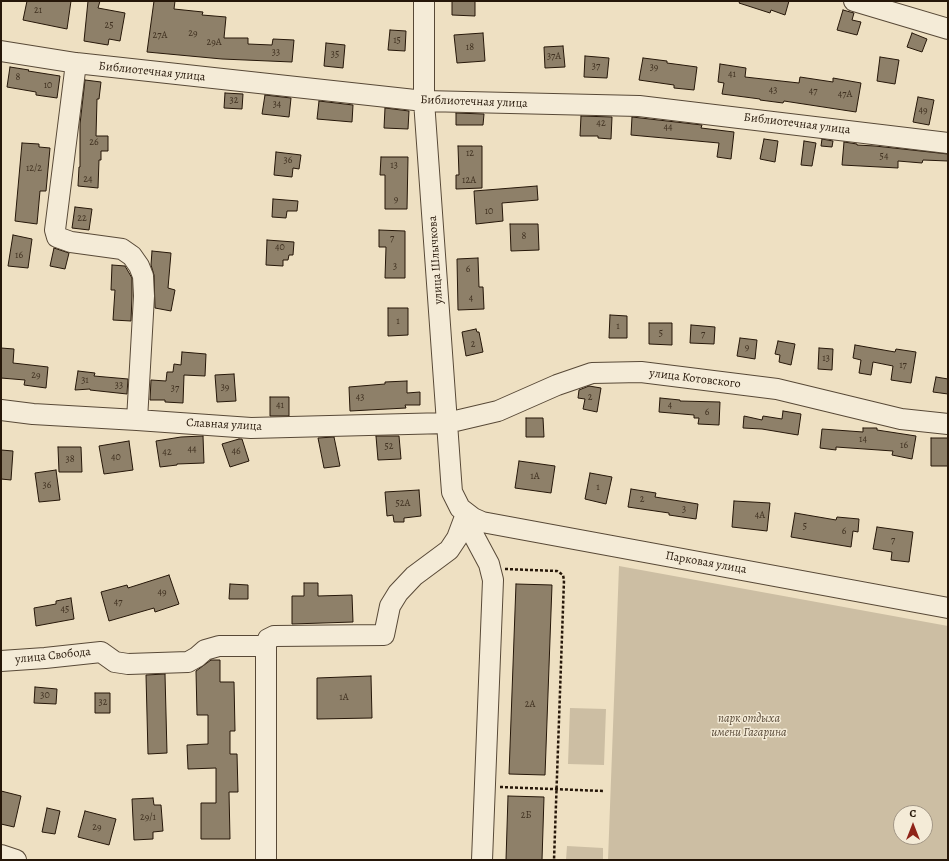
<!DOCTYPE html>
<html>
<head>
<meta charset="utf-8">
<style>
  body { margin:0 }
  #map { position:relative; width:949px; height:861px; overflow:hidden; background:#eee0c2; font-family:Alegreya,serif }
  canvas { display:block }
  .frame { position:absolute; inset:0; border:2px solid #261709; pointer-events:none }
  .north { position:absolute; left:893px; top:805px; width:40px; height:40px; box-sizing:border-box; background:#f4ebd7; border:1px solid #a29685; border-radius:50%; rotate:0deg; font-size:11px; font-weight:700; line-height:16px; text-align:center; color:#261709 }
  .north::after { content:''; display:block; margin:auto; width:14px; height:18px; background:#8f2418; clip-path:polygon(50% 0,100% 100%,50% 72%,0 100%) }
</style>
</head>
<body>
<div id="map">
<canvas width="949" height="861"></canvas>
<div class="frame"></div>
<div class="north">С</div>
</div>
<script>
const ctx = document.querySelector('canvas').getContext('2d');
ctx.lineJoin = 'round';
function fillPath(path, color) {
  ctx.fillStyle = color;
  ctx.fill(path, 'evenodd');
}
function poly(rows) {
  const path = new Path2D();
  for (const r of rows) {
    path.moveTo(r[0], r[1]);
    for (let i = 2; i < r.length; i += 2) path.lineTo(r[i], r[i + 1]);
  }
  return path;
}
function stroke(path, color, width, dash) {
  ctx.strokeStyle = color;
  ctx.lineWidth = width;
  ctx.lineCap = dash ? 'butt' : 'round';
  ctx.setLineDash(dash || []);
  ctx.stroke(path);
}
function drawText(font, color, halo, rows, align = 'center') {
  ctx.font = font + ' Alegreya,serif';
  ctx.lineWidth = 3;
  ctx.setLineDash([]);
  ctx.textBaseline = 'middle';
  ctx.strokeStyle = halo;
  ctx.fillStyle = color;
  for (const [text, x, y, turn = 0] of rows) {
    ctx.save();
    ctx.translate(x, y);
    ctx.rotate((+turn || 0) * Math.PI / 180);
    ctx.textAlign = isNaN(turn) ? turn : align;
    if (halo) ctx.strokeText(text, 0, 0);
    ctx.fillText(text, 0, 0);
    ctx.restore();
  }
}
const green = poly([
  [619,566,948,626,948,860,608,860],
  [901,813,925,813,925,837,901,837],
  [570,708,606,709,604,765,568,764],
  [567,846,603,848,603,860,566,860]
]);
const building = poly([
  [27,1,71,1,67,29,23,20,27,1],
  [88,1,100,1,98,8,125,13,120,41,109,39,108,45,84,41,88,1],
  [154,1,175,1,174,9,203,12,202,15,226,17,224,38,248,38,248,44,272,45,273,39,294,40,292,62,222,59,147,52,154,1],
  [452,1,475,1,475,16,452,15,452,1],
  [740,1,789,1,785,15,771,10,770,13,739,3,740,1],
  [843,10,854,13,852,20,861,22,857,35,837,30,843,10],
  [390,30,406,31,405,51,388,50,390,30],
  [483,33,485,61,457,63,454,35,483,33],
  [912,33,927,39,922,52,907,47,912,33],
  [326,43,345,45,343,68,324,66,326,43],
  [563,46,565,67,545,68,544,47,563,46],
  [585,56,609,58,607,78,584,77,585,56],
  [880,57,899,60,895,84,877,81,880,57],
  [643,58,667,61,667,63,697,67,694,90,674,88,674,85,639,80,643,58],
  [720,64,746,68,745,77,799,83,800,77,833,82,833,78,861,83,856,112,784,101,783,103,760,100,760,99,722,94,724,83,718,82,720,64],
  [10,67,29,70,28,71,60,76,57,98,36,95,36,92,7,87,10,67],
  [85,80,101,82,99,99,97,99,96,136,108,136,108,151,101,151,101,160,99,160,98,188,78,186,79,167,80,167,80,124,85,80],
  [225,93,243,94,242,109,224,108,225,93],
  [265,95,291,98,289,117,262,114,265,95],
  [918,97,934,100,929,125,913,122,918,97],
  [319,101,353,105,352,122,317,119,319,101],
  [385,108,409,111,408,129,384,128,385,108],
  [456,113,484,114,483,125,456,125,456,113],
  [581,116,612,117,611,139,598,138,598,136,580,136,581,116],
  [632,117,702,125,701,128,734,132,731,159,717,157,719,143,631,135,632,117],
  [764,139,778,141,775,162,760,159,764,139],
  [822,139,833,141,832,147,821,146,822,139],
  [804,141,816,143,812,166,801,165,804,141],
  [844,142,857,144,857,145,875,146,948,154,948,161,923,160,922,163,898,161,898,168,842,165,844,142],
  [22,143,39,144,39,147,50,148,46,191,40,191,37,224,15,221,22,143],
  [458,146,482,146,482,188,456,189,456,175,459,175,458,146],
  [276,152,301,155,299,169,293,168,292,177,274,175,276,152],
  [381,157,408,157,407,209,385,209,385,175,380,175,381,157],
  [537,186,538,200,502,203,503,221,476,224,474,191,537,186],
  [273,199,298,201,297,211,287,211,286,218,272,217,273,199],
  [75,207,92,209,89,230,72,228,75,207],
  [510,224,538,224,539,250,511,251,510,224],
  [379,230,405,231,405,278,385,278,386,247,379,247,379,230],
  [13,235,32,239,28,268,8,266,13,235],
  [267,240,294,242,293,255,289,255,288,260,283,260,283,266,266,265,267,240],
  [54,248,69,253,65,269,50,266,54,248],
  [152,251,171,253,168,288,175,290,171,311,155,308,154,275,151,265,152,251],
  [478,258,479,287,483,287,484,309,458,310,457,259,478,258],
  [112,265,125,266,132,278,132,296,131,321,113,320,115,290,111,290,112,265],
  [388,308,408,308,408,335,388,336,388,308],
  [610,315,627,316,627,338,609,338,610,315],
  [649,323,672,323,672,345,649,344,649,323],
  [691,325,715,327,714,344,690,343,691,325],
  [476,329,477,332,479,332,483,352,466,356,462,332,476,329],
  [740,338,757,340,755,359,737,356,740,338],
  [778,341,795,344,791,365,779,362,780,355,775,354,778,341],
  [855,345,895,352,896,349,916,352,911,383,891,380,893,366,873,362,871,375,859,373,861,360,853,358,855,345],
  [1,348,14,349,13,363,48,367,46,388,24,385,25,380,1,378,1,348],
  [819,348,833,349,832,370,818,369,819,348],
  [182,352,206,354,205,376,184,375,183,403,165,402,165,400,150,400,151,380,166,381,167,372,173,372,174,364,181,365,182,352],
  [78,371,95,373,94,376,128,379,127,394,90,390,90,389,75,390,78,371],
  [234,374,236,401,217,402,215,375,234,374],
  [936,377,948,379,948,394,933,392,936,377],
  [407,381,407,393,420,392,420,405,405,405,406,408,350,411,349,387,385,384,385,382,407,381],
  [589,386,601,388,597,412,583,409,585,399,578,398,579,390,589,386],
  [270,397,289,397,289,416,270,416,270,397],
  [660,398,680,400,680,401,720,402,719,425,698,424,699,418,694,418,694,415,659,412,660,398],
  [783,411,801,414,798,435,762,429,743,428,744,416,762,420,763,416,782,419,783,411],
  [526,418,543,418,544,437,526,437,526,418],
  [863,428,877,428,877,430,916,436,912,459,892,455,893,451,836,447,836,450,820,448,822,429,863,432,863,428],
  [203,436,204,463,177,464,177,465,160,467,156,441,181,437,203,436],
  [376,436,399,436,401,459,378,460,376,436],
  [334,437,340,466,324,468,318,438,334,437],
  [931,438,948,438,948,466,931,466,931,438],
  [239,439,242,439,249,461,230,467,222,444,239,439],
  [129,441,133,470,104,474,99,446,129,441],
  [58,447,81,447,82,472,59,472,58,447],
  [1,450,13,451,11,480,1,479,1,450],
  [519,461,555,466,551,493,515,488,519,461],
  [56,470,60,500,39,502,35,473,56,470],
  [590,473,612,477,606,504,585,499,590,473],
  [631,489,656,493,655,497,698,504,696,519,669,515,669,513,628,507,631,489],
  [419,490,421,516,404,518,404,522,394,522,393,515,387,516,385,492,419,490],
  [734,501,770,503,767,531,732,527,734,501],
  [795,513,836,520,837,517,859,519,858,532,853,531,851,547,791,537,795,513],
  [877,527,913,532,909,562,891,560,892,552,873,549,877,527],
  [169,575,179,604,155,612,154,608,109,621,101,592,127,585,128,588,169,575],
  [304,583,318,583,318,596,352,595,353,622,292,624,292,596,304,596,304,583],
  [230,584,248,585,248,599,229,599,230,584],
  [516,584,552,585,545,775,509,774,516,584],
  [71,598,74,619,36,626,34,608,56,604,56,601,71,598],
  [211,660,220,660,220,682,234,682,235,731,230,731,230,754,237,754,238,792,229,792,230,839,201,839,201,803,216,803,216,768,188,769,187,745,208,744,208,715,197,715,196,671,211,660],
  [165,674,167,753,148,754,146,675,165,674],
  [371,676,372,718,317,719,317,678,371,676],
  [35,687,57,689,56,704,34,703,35,687],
  [95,693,110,693,110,713,95,713,95,693],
  [1,791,21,796,14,827,1,824,1,791],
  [508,796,544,797,542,860,506,860,508,796],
  [153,798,154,805,161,805,163,831,153,832,153,839,134,840,132,799,153,798],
  [47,808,60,811,55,834,42,832,47,808],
  [85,811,116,819,109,845,78,837,85,811]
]);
const path = poly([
  [505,569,557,571,563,575,564,580,554,860],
  [500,787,604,791]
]);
const minor = poly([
  [424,1,424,101,451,479,452,492,460,508,473,518,482,522,948,608],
  [854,1,948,29],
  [1,51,76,63,424,101,639,106,948,143],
  [76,63,55,230,57,237,71,242,122,249,132,256,139,266,143,276,144,296,137,420],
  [1,410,33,414,137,420,251,428,447,423,498,411,557,385,592,373,641,372,777,389,901,419,948,424],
  [466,514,474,536,489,564,493,580,482,860],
  [1,661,45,658,101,652,115,662,128,664,188,662,197,657,205,650,219,646,266,646],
  [1,855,16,860],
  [266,860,266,646,268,639,274,636,384,635,390,606,398,593,414,576,449,550,457,538,466,514]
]);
const numberNames = [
  ["21",38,11],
  ["25",109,26],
  ["29",193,34],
  ["27А",160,36],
  ["15",397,41],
  ["29А",214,43],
  ["18",470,48],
  ["33",276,53],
  ["35",335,55],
  ["37А",554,57],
  ["37",596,67],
  ["39",654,68],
  ["41",732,75],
  ["8",18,78],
  ["10",48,86],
  ["43",773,91],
  ["47",813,92],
  ["47А",845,95],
  ["32",234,101],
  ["34",277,105],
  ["49",923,111],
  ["42",601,124],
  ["44",668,128],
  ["26",94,143],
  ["12",470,154],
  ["54",884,157],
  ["36",288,161],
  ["13",394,166],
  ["12/2",34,169],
  ["24",88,180],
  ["12А",469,181],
  ["9",396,200],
  ["10",489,212],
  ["22",82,219],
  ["8",524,237],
  ["7",392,239],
  ["40",280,248],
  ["16",19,256],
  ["3",395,267],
  ["6",468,270],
  ["4",471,299],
  ["1",398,322],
  ["1",618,327],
  ["5",661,334],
  ["7",703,335],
  ["2",473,345],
  ["9",747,348],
  ["13",826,359],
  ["17",903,366],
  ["29",36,376],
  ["31",85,381],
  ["33",119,386],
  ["39",225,388],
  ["37",175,389],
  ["43",360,398],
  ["2",590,398],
  ["41",280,406],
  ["4",670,406],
  ["6",707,413],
  ["14",863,440],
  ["16",904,446],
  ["52",389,447],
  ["44",192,450],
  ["46",236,452],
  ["42",167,453],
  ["40",116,458],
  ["38",70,460],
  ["1А",535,477],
  ["36",47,486],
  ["1",598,488],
  ["2",642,500],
  ["52А",403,504],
  ["3",684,510],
  ["4А",760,516],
  ["5",805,527],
  ["6",844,532],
  ["7",893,541],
  ["49",162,593],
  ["47",118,603],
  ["45",65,610],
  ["30",45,696],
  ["1А",344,698],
  ["32",103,703],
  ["2А",530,705],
  ["2Б",526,816],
  ["29/1",148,818],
  ["29",97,828]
];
const streetNames = [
  ["Библиотечная улица",152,72,6],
  ["Библиотечная улица",474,102,2],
  ["Библиотечная улица",797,124,7],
  ["улица Шлычкова",436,260,-94],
  ["улица Котовского",695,379,7],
  ["Славная улица",224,425,3],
  ["Парковая улица",706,563,10],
  ["улица Свобода",53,656,-6]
];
const parkNames = [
  ["парк отдыха",749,719],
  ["имени Гагарина",749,733]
];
fillPath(green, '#ccbea3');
fillPath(building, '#8e8069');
stroke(building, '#261709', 1);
stroke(minor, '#584937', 22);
stroke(path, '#261709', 2.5, [3, 2]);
stroke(minor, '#f4ebd7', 20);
drawText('10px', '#403121', null, numberNames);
drawText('12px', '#261709', '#f4ebd7', streetNames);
drawText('italic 12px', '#584937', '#f4ebd7', parkNames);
</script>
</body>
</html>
